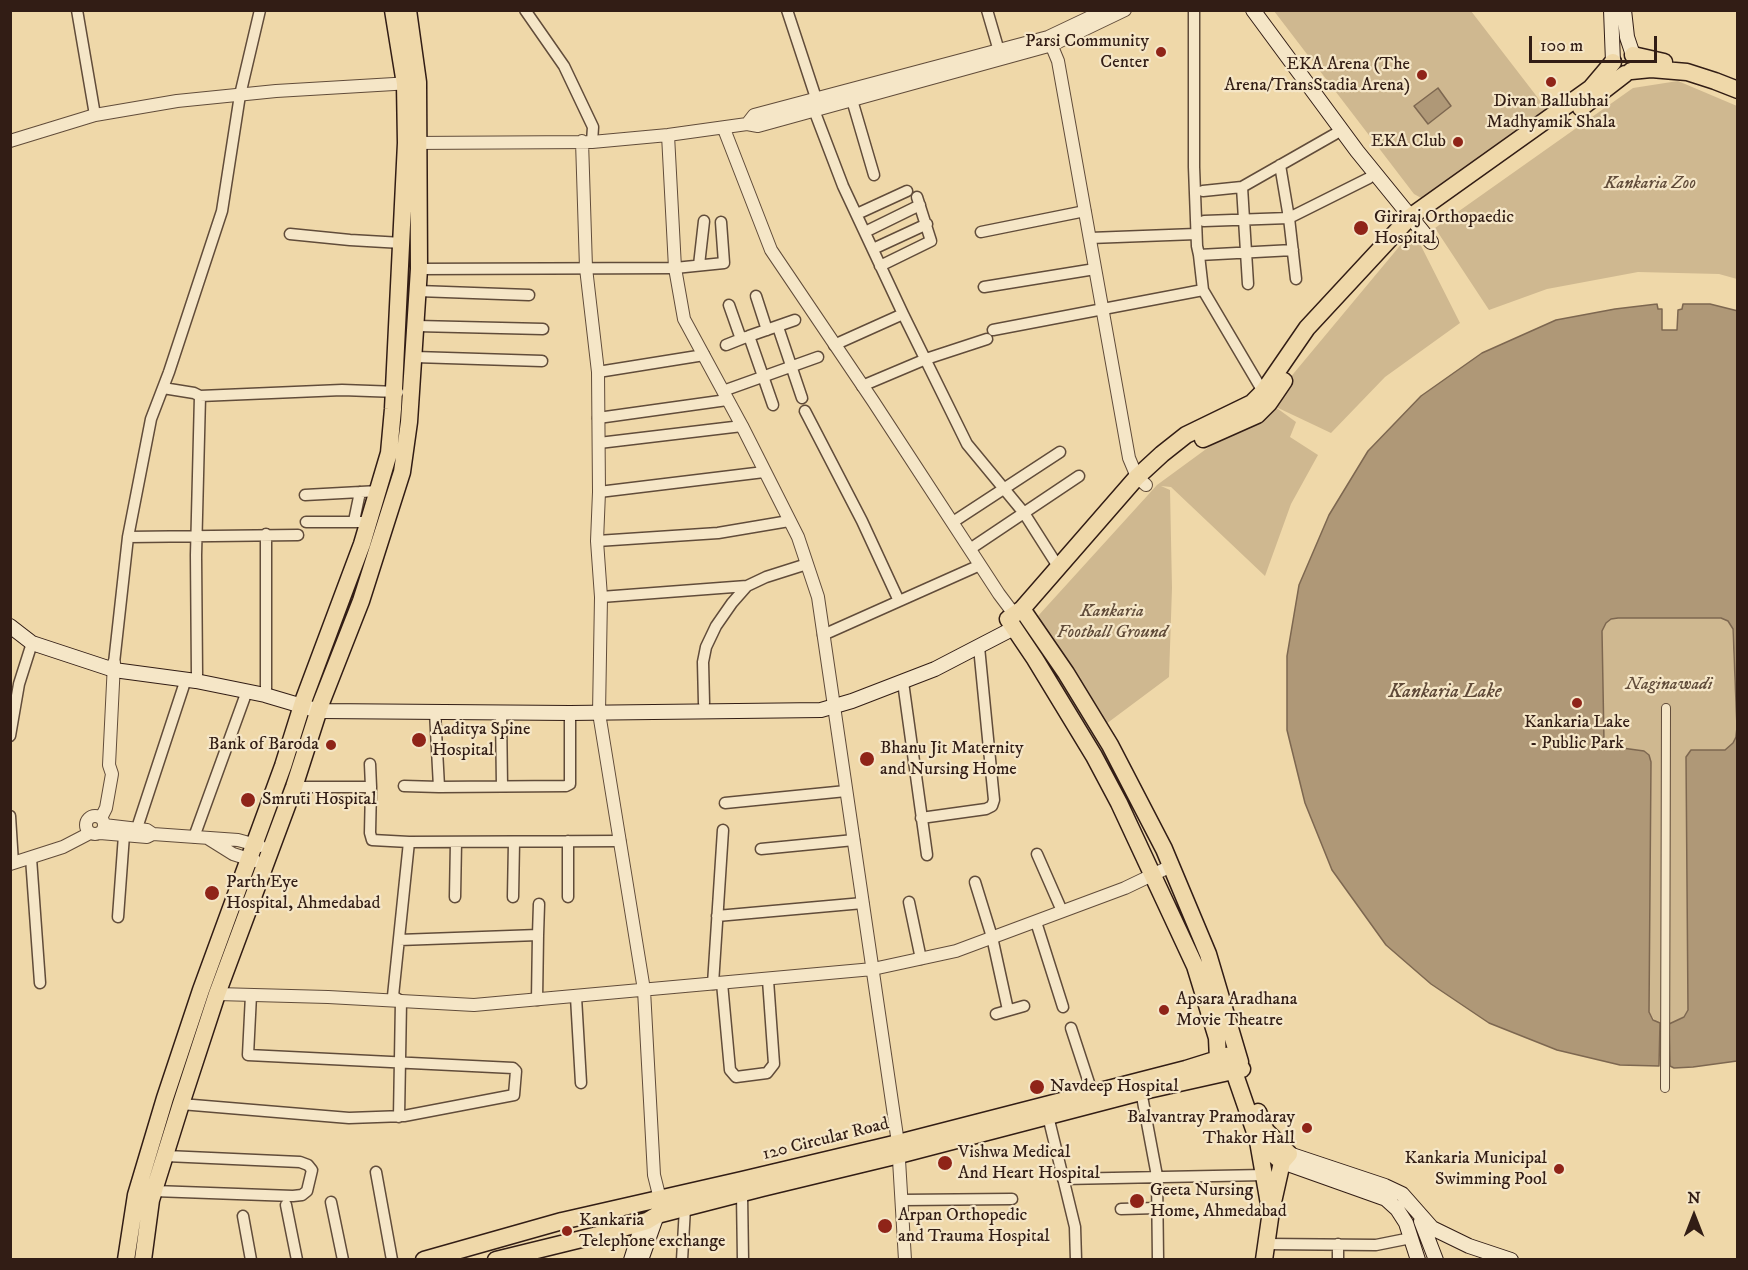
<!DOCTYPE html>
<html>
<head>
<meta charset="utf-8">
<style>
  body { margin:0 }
  #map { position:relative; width:1748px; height:1270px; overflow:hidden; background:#efd8a9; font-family:"IM FELL DW Pica",serif }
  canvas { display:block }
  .frame { position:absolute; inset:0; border:12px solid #321d15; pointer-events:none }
  .north { position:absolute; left:1664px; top:1186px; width:60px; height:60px; -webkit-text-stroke:4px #f5e6c7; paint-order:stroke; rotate:0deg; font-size:16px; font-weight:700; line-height:24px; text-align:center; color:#321d15 }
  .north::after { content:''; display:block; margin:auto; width:21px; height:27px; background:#321d15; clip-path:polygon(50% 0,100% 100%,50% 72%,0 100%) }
  .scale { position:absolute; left:1529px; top:36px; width:128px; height:27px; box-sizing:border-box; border:3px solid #321d15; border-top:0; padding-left:8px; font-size:18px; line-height:21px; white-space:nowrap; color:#321d15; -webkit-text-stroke:4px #f5e6c7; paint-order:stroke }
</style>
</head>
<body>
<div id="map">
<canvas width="1748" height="1270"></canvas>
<div class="frame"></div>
<div class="north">N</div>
<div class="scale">100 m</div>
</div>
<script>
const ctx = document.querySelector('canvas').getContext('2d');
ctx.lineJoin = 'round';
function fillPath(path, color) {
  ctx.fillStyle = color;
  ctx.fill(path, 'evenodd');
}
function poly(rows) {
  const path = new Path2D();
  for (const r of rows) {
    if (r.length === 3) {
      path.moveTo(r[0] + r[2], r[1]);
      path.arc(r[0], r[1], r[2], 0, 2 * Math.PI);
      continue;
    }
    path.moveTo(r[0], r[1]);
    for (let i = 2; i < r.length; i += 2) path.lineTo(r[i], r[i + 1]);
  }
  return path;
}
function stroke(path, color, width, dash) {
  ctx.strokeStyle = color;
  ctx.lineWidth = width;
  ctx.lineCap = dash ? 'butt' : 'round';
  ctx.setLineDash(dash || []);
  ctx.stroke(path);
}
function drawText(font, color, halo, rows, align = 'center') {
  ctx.font = font + ' "IM FELL DW Pica",serif';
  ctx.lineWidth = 4.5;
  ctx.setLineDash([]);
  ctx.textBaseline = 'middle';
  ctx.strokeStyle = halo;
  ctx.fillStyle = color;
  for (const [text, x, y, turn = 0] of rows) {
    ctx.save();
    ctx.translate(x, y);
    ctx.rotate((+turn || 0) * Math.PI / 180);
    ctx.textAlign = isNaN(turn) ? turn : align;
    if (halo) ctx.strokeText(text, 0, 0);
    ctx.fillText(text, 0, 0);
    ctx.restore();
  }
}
const green = poly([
  [1274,11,1471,11,1548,111,1423,199,1414,194],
  [1678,81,1737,106,1737,279,1719,274,1638,272,1547,289,1489,310,1435,228,1633,88],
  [1413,230,1460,323,1385,377,1331,433,1274,406,1296,422,1290,437,1318,455,1291,504,1265,576,1171,487,1161,486,1170,490,1172,588,1169,677,1106,724,1092,705,1038,616,1157,485,1269,403],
  [1618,618,1721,618,1728,621,1732,629,1737,727,1736,737,1733,743,1725,750,1687,754,1688,1010,1684,1017,1669,1024,1656,1022,1649,1012,1651,762,1649,755,1644,751,1615,747,1604,742,1602,631,1606,623,1611,619]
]);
const water = poly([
  [1438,88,1451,106,1428,124,1414,106,1438,88],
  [1657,304,1658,309,1662,309,1662,330,1677,330,1678,310,1682,309,1683,304,1710,304,1738,311,1737,1061,1693,1067,1674,1068,1670,1066,1669,1024,1684,1017,1688,1010,1686,757,1691,750,1725,750,1733,743,1736,737,1737,727,1733,629,1728,621,1721,618,1618,618,1611,619,1606,623,1602,631,1604,742,1615,747,1644,751,1649,755,1651,762,1649,1012,1653,1020,1660,1023,1659,1066,1620,1065,1557,1050,1489,1023,1431,984,1386,945,1332,870,1305,803,1287,730,1287,656,1299,585,1329,515,1368,451,1421,396,1482,353,1556,320,1615,309,1657,304]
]);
const pedestrian = poly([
  [1665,1088,1666,708]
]);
const minor = poly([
  [77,10,95,115],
  [525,10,564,66,593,127,592,142],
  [787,10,816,98,814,110,843,186,903,314,967,444,1024,513,1059,568],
  [987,10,999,51],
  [1194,10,1194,167,1197,246,1199,255,1203,290,1265,395],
  [852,100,874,175],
  [1280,165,1289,218,1296,279],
  [1242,187,1248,284],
  [1203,191,1242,187,1335,134],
  [857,214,907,191],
  [1204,221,1289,218,1369,178],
  [865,232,920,205],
  [981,232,1085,211],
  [290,234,350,240,402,243],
  [1090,238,1196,234],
  [873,249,927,224],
  [1199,255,1293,250],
  [699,265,704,221],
  [880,266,931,241,917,197],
  [419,269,675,268,724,263,721,222],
  [984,287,1095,269],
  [418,291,529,295],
  [756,296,767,330],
  [729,305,741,339],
  [417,326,543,329],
  [778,327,802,398],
  [993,330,1203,290],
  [726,345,746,337],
  [834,345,903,314],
  [415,357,542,361],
  [598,372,704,355],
  [862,386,926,359,987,339],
  [163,388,194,393,200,396,342,390,398,392],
  [723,391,818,357],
  [773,405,749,336,795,320],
  [805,411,862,521,899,601],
  [598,418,727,400],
  [599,443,742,426],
  [599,492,764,472],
  [305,495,379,491],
  [354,521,360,492],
  [306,522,369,522],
  [953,522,1060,452],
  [266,534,266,689],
  [128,537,298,535],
  [597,541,718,533,789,521],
  [970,549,1079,476],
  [601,597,747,586],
  [823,635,980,565],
  [114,663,128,537,151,419,169,372,222,211,240,95,260,10],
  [197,675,196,555,200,396],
  [903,682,927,855],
  [704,703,703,662,706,647,716,626,732,603,747,586,766,577,807,564],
  [501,713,502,786],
  [10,736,19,684,32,643],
  [370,764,371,787],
  [404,786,439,787,435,712],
  [294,787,371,787,370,833,372,840,409,842],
  [439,787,566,786,570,784,570,713],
  [725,803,846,791],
  [10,816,13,863],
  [921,818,986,809,992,806,994,800,979,647],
  [137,828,186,679],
  [194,837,247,691],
  [761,849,854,840],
  [1037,854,1062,911],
  [31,858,40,983],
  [975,882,992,937,1008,1010],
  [455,897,456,842],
  [513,897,514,842],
  [568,897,568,841],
  [909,902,921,959],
  [717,916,863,903],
  [118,917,124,835],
  [1036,922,1063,1007],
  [538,935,539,904],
  [399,940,538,935,537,1000],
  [722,983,730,1070,736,1077,767,1073,774,1064,768,980],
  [713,984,723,830],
  [576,997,581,1083],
  [996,1014,1024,1006],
  [1071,1028,1092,1092],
  [1141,1091,1157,1176,1158,1260],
  [181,1104,349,1118,404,1116,514,1095,516,1071,513,1068,248,1055,251,995],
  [1048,1116,1075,1227,1076,1260],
  [399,1117,401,1001,393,996,409,842,620,841],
  [376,1172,392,1260],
  [1063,1179,1264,1175],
  [154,1191,293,1196,302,1195,307,1191,312,1170,308,1165,300,1162,166,1156],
  [742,1194,743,1260],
  [902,1200,1012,1199],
  [331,1202,343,1260],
  [286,1205,297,1260],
  [1121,1209,1157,1208],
  [243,1216,251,1260],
  [1266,1244,1376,1245,1411,1238],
  [682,1260,685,1208],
  [1338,1260,1338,1244]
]);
const tertiary = poly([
  [1048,37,1058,61,1129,458,1137,477,1146,485],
  [747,124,754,115,1048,37,1105,10],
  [724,129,771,250,873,401,999,594,1014,614],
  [668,135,675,268,684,319,742,426,798,537,818,597,898,1143,905,1260],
  [10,141,95,115,177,101,276,91,411,83],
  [582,141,586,268,598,372,599,492,597,541,601,597,599,713,644,990,654,1175,660,1199],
  [410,143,592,142,668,135,747,124,758,126,1052,45,1125,10],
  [95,825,9],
  [101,818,106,808,112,774,109,765,114,663],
  [100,833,147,837,153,834,147,830,104,825],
  [153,834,238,840,260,846],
  [209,839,233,854,255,861],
  [10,864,63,847,90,833],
  [217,994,328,997,474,1005,873,969,956,951,1125,888,1171,866]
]);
const secondary = poly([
  [1253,10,1357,151,1431,242],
  [1611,10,1613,62],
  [1624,10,1627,37,1633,55],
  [10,626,32,643,114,670,196,681,265,695,319,711,570,713,821,710,852,701,935,669,1014,628],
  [1289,1154,1385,1186,1402,1194,1432,1228,1469,1246,1511,1260],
  [1282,1162,1386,1199,1397,1209,1406,1223,1418,1260],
  [1421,1221,1436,1260],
  [631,1260,643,1222],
  [641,1260,657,1215]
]);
const primary = poly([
  [1633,55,1664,62],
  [1631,71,1651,69,1687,72,1715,81,1738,90],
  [1581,108,1625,74],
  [1203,439,1257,415,1269,403,1284,381],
  [1022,609,1066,673,1110,745,1164,849,1208,954,1240,1062],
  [1258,1112,1266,1131,1289,1154,1282,1162,1271,1211,1264,1260],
  [1258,1141,1269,1204],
  [1282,1162,1258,1141,1231,1063,1218,1060,1217,1038,1195,966,1119,803,1094,756,1035,659,1008,619,1022,609,1137,477,1162,454,1186,435,1252,403,1263,392,1307,328,1410,217,1591,88,1613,62],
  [126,1260,136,1195,165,1098,201,990,283,766,304,699,362,544,389,453,393,409,406,143,405,84,393,10],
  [143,1260,151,1200,181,1104,217,994,294,787,321,703,361,601,402,472,409,422,419,269,418,82,408,10],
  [424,1260,562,1221,742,1180,898,1143,1186,1069,1237,1053],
  [496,1260,602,1234,647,1221,657,1215,762,1188,899,1155,1148,1090,1242,1069]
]);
const markers = [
  [1161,52,6,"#8f2418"],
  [1422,75,6,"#8f2418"],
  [1551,82,6,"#8f2418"],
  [1458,142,6,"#8f2418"],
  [1361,228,8,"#8f2418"],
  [1577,703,6,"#8f2418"],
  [419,740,8,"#8f2418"],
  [331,745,6,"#8f2418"],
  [867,759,8,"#8f2418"],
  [248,800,8,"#8f2418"],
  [212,893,8,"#8f2418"],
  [1164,1010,6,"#8f2418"],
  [1037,1087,8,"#8f2418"],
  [1307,1128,6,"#8f2418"],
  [945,1163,8,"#8f2418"],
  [1559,1169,6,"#8f2418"],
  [1137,1201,8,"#8f2418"],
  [885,1226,8,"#8f2418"],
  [567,1231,6,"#8f2418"]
];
const poiNames = [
  ["Parsi Community",1149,42,"right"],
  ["Center",1149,63,"right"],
  ["EKA Arena (The",1410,65,"right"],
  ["Arena/TransStadia Arena)",1410,86,"right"],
  ["Divan Ballubhai",1551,102,"center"],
  ["Madhyamik Shala",1551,123,"center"],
  ["EKA Club",1446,142,"right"],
  ["Giriraj Orthopaedic",1374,218],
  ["Hospital",1374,239],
  ["Kankaria Lake",1577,723,"center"],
  ["- Public Park",1577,744,"center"],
  ["Aaditya Spine",432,730],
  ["Hospital",432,751],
  ["Bank of Baroda",319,745,"right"],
  ["Bhanu Jit Maternity",880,749],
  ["and Nursing Home",880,770],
  ["Smruti Hospital",262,800],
  ["Parth Eye",226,883],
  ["Hospital, Ahmedabad",226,904],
  ["Apsara Aradhana",1176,1000],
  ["Movie Theatre",1176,1021],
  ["Navdeep Hospital",1050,1087],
  ["Balvantray Pramodaray",1295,1118,"right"],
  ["Thakor Hall",1295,1139,"right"],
  ["Vishwa Medical",958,1153],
  ["And Heart Hospital",958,1174],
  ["Kankaria Municipal",1547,1159,"right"],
  ["Swimming Pool",1547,1180,"right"],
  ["Geeta Nursing",1150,1191],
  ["Home, Ahmedabad",1150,1212],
  ["Arpan Orthopedic",898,1216],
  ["and Trauma Hospital",898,1237],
  ["Kankaria",579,1221],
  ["Telephone exchange",579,1242]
];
const parkNames = [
  ["Kankaria Zoo",1650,184],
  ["Kankaria",1112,612],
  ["Football Ground",1112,633],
  ["Naginawadi",1669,685]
];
const streetNames = [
  ["120 Circular Road",826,1140,-14]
];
const waterNames = [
  ["Kankaria Lake",1445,693]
];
fillPath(green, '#cfb890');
fillPath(water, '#af9877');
stroke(water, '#7d6750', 1.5);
stroke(pedestrian, '#614c3a', 10);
stroke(minor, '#614c3a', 13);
stroke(tertiary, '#614c3a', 14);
stroke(secondary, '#321d15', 16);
stroke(primary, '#321d15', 19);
stroke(pedestrian, '#f5e6c7', 8);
stroke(minor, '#f5e6c7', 10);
stroke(tertiary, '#f5e6c7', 12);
stroke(secondary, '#f5e6c7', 14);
stroke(primary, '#efd8a9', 16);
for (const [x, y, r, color] of markers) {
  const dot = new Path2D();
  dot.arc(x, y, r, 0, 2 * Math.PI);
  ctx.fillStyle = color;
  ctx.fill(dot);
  stroke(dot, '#f5e6c7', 2);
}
drawText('18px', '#321d15', '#f5e6c7', poiNames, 'left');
drawText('italic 18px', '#614c3a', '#f5e6c7', parkNames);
drawText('18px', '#321d15', '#f5e6c7', streetNames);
drawText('italic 20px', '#5e4837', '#f5e6c7', waterNames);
</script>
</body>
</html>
